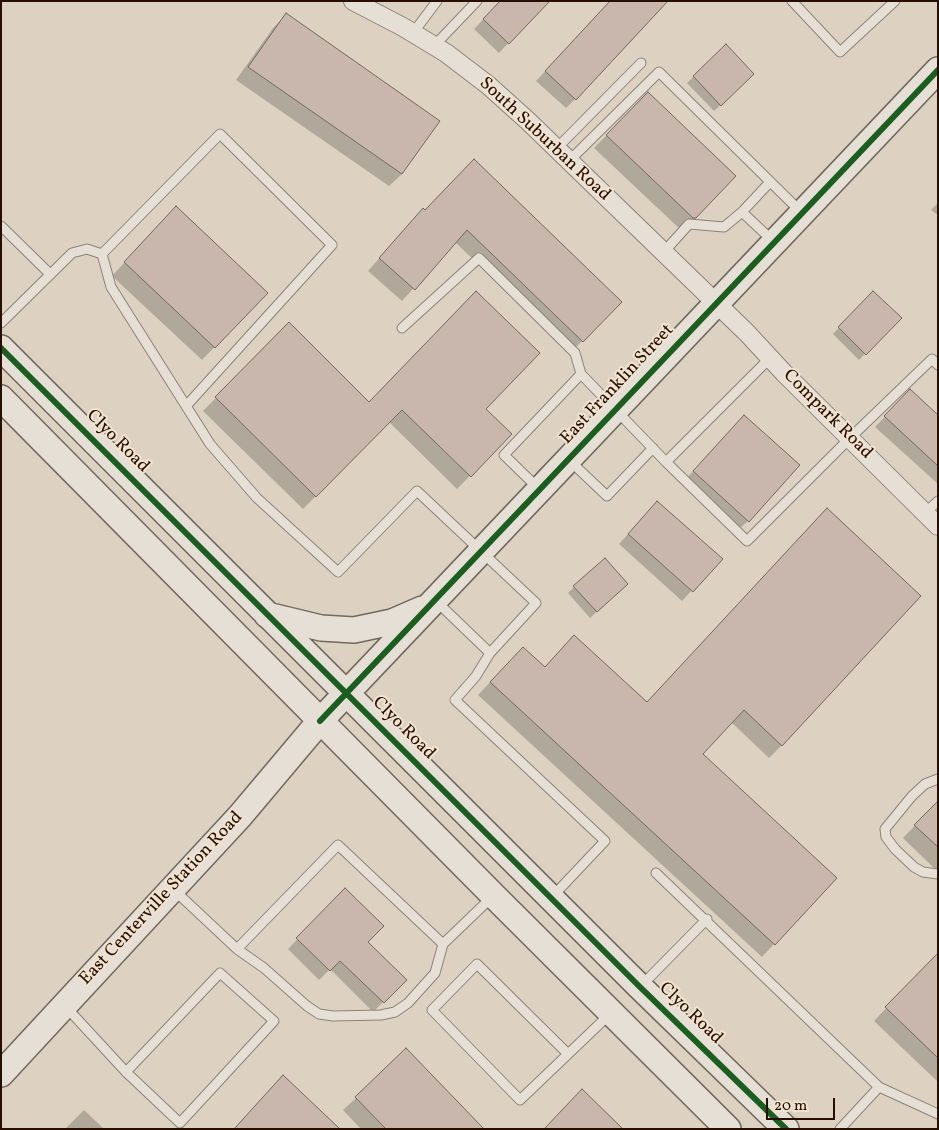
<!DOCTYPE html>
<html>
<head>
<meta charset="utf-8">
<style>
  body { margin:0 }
  #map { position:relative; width:939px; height:1130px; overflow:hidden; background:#ddd2c2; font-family:Vollkorn,serif }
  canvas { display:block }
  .frame { position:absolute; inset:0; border:2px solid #280e00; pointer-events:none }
  .scale { position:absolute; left:766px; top:1098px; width:69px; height:22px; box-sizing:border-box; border:2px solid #280e00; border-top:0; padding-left:6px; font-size:15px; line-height:18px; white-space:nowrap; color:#280e00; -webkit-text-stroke:4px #f0e3d0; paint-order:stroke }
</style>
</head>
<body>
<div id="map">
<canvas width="939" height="1130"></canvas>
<div class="frame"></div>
<div class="scale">20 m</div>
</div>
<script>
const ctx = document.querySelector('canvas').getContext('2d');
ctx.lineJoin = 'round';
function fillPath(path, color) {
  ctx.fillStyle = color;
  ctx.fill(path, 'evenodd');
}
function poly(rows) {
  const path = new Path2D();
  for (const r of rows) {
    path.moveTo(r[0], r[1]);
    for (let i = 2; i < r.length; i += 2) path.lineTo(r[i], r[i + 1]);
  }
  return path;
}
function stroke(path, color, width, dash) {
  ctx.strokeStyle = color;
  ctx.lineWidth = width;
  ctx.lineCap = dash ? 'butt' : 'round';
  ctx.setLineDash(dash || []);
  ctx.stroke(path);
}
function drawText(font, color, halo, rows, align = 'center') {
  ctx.font = font + ' Vollkorn,serif';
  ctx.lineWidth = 4;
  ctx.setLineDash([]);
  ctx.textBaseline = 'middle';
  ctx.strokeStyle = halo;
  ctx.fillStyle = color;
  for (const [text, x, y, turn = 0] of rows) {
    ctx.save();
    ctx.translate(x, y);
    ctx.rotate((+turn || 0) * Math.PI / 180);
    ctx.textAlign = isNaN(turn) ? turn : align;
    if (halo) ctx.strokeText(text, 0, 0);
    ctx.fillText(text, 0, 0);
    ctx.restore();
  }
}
const shadow = poly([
  [501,1,548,1,499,53,474,29],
  [611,1,575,99,566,108,536,81],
  [286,15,402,174,389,186,236,80,273,28],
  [726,46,753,74,714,111,687,83],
  [648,93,696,218,682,231,594,148],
  [462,173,582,341,570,353,455,242,402,301,368,271,411,222,425,211],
  [938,203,938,215,931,210],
  [163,221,266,293,202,360,112,276],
  [873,292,900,318,859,360,833,334],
  [289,324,369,403,484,409,511,434,457,489,389,422,303,509,203,411],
  [910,391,938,416,938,484,875,427],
  [735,426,748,521,738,530,684,481],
  [827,510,782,745,769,758,731,722,701,754,774,944,762,957,478,695,510,661,544,668,646,703],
  [648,512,721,559,682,601,619,544],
  [574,587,620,590,590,618,568,593],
  [938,802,938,870,937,871,903,838],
  [345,890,366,942,405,980,373,1012,330,969,319,980,288,949],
  [938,954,938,1082,874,1021],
  [356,1098,482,1129,361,1129,343,1110],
  [84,1110,104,1129,65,1129]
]);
const building = poly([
  [500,1,550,1,509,44,483,19,500,1],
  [610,1,668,1,576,100,545,71,610,1],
  [286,13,440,121,402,174,248,67,286,13],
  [726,44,754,74,721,106,693,76,726,44],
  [648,92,736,176,696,218,693,218,606,135,648,92],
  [474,159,622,302,583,342,467,230,415,290,379,258,423,208,425,210,474,159],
  [176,206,268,293,215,348,124,262,176,206],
  [476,291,540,353,486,409,512,434,471,477,402,410,316,497,215,397,289,322,369,402,476,291],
  [873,291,902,318,866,355,838,327,873,291],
  [910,389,938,415,938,466,884,416,910,389],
  [744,415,800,465,749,522,693,471,744,415],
  [657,501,723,559,693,592,628,534,657,501],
  [827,508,921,596,782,746,744,710,703,754,837,878,775,945,490,682,523,647,545,667,574,635,647,702,827,508],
  [605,558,628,584,597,612,573,586,605,558],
  [938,801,938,847,914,825,938,801],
  [345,888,384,926,368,942,407,980,384,1003,340,961,330,971,296,938,345,888],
  [938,953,938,1058,885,1007,938,953],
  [406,1048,484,1129,386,1129,355,1097,406,1048],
  [283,1075,340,1129,234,1129,283,1075],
  [582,1089,623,1129,544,1129,582,1089]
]);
const lane = poly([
  [792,1,840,52,895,1],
  [413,33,437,1],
  [434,46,477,1],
  [556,149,641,63],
  [569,161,659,72,802,213],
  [742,212,770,182],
  [1,226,50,274],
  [663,253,689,224,724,227,742,212,774,242],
  [102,254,220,134,332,245,187,405],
  [1,323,72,253,87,249,102,254,111,287,210,444,257,498,338,572,417,491,536,603,490,653,436,601],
  [402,328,479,258,575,353,581,374,666,462,770,358],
  [570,461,607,496,653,448],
  [666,462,747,541,850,438,932,359,938,365],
  [538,488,504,455,581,374],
  [925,513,938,501],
  [490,653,476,676,455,700,605,841,552,897],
  [938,779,925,784,912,796,885,829,886,837,895,849,914,867,923,872,938,874],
  [656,873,879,1087],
  [173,889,237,949,338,845,443,944,493,896],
  [237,949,264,968,307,1006,319,1014,333,1016,381,1015,395,1012,408,1003,435,973,443,944],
  [642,985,707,919],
  [66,1007,126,1072,180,1123,274,1021,220,973,126,1072],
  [567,1053,477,964,432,1010,520,1100,611,1013],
  [840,1129,879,1087,938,1114]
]);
const street = poly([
  [353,1,403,27,446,53,488,85,528,121,747,333,784,373,938,526]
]);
const secondary = poly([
  [1,348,640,987,786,1129],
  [1,398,494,896,728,1129],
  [267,615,321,628,354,630,392,622,422,609],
  [1,1074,240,816,320,721,938,70]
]);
const cycleway = poly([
  [1,348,640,987,786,1129],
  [320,721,938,70]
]);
const streetNames = [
  ["South Suburban Road",544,140,43],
  ["East Franklin Street",618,385,-47],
  ["Compark Road",827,415,45],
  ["Clyo Road",117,442,45],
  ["Clyo Road",403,729,45],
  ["East Centerville Station Road",162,899,-47],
  ["Clyo Road",690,1014,44]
];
fillPath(shadow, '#0003');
fillPath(building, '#c9b6ad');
stroke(building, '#72685e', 1);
stroke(lane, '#8c8378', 11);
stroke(street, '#8c8378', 20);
stroke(secondary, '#72685e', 28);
stroke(lane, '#e5dfd6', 9);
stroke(street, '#e5dfd6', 18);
stroke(secondary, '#e5dfd6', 25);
stroke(cycleway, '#1b5e20', 6);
drawText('18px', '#280e00', '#f0e3d0', streetNames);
</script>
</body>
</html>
